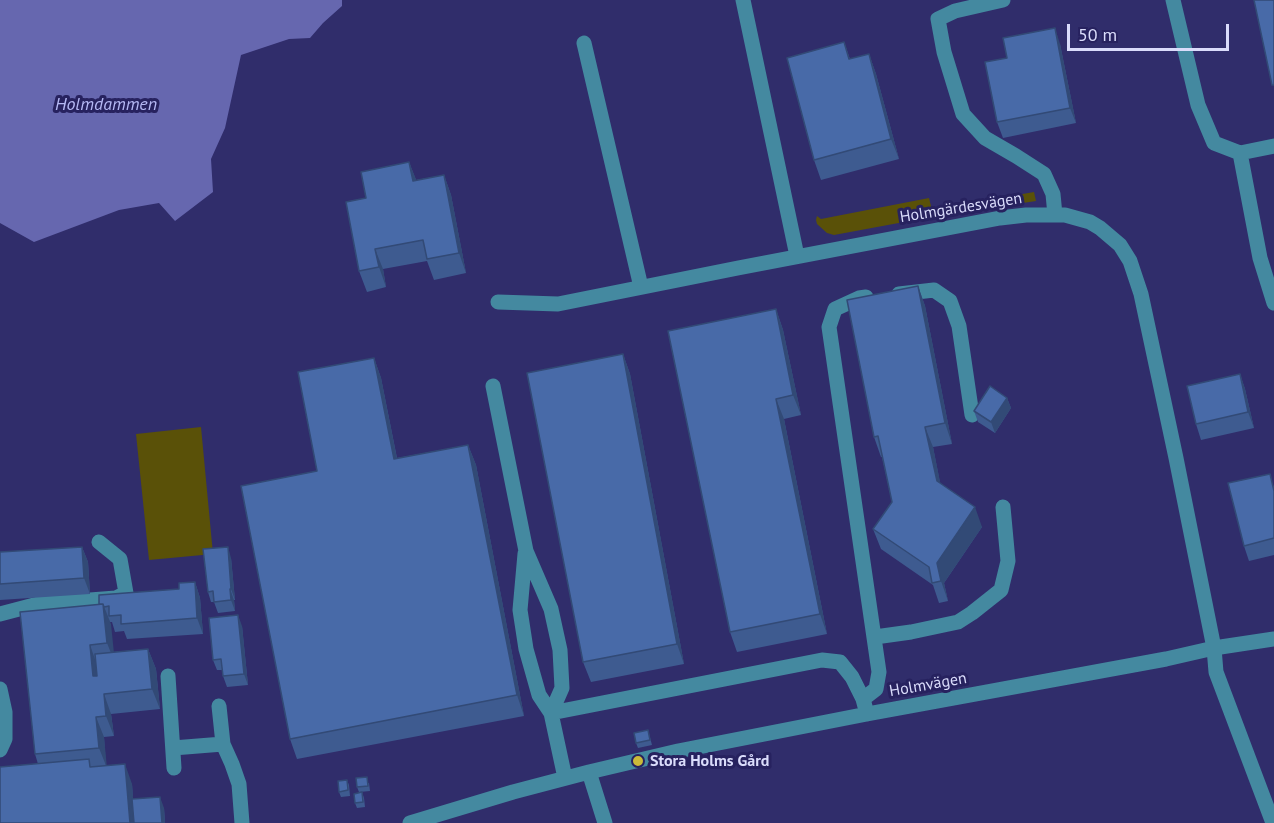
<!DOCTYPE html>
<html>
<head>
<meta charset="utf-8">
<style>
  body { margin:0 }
  #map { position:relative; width:1274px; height:823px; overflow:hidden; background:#302d6b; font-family:"PT Sans",sans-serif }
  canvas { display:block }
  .scale { position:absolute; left:1067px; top:24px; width:162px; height:27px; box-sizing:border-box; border:3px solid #dadcfb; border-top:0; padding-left:8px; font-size:18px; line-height:21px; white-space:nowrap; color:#dadcfb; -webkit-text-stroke:4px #27225f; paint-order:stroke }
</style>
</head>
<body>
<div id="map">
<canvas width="1274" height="823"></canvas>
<div class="scale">50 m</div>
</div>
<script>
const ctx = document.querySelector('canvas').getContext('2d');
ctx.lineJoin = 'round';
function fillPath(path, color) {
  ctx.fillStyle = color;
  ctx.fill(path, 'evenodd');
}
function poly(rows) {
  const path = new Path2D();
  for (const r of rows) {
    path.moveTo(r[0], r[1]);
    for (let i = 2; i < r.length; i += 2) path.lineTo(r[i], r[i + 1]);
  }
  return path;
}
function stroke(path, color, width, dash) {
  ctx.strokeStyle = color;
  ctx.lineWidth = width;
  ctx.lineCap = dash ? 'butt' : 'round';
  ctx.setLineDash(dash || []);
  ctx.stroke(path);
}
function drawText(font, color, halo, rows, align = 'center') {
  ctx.font = font + ' "PT Sans",sans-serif';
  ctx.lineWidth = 6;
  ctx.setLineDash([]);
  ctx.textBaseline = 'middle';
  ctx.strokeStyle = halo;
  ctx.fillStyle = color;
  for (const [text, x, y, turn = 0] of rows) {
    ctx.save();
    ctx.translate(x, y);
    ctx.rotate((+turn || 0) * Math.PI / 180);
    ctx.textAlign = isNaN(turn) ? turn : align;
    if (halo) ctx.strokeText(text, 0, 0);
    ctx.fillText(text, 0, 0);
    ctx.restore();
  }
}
const green = poly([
  [1034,192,1036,201,931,217,834,235,827,233,817,224,816,220,817,216,821,219,929,198,932,210],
  [201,427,213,554,149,560,136,434]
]);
const water = poly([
  [0,0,342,0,342,6,323,23,310,38,289,39,241,55,225,128,211,159,213,192,175,221,159,203,119,210,34,242,0,223]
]);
const minor = poly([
  [743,0,797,256],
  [1003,0,955,11,938,19,944,52,963,114,985,138,1016,156,1044,174,1053,194,1055,215],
  [1173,0,1198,105,1214,143,1240,153,1274,146],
  [584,43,641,287],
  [1240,153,1260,258,1274,303],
  [899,294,934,290,950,301,959,326,972,415],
  [866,297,859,298,835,309,829,327,879,672,876,689,863,699,867,714],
  [498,302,558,304,738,268,1000,218,1026,215,1065,215,1090,222,1100,228,1120,245,1130,261,1141,294,1176,458,1214,648,1216,672,1273,823],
  [493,386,526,551,551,609,560,650,562,688,551,713],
  [525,554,520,610,526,649,539,695,551,713],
  [0,614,38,604,116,598,126,593,120,559,99,542],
  [875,637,911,632,958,622,972,613,1001,590,1008,561,1003,507],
  [168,676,174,768],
  [0,689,5,712,5,739,0,750],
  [219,706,223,744,232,764,239,784,242,823],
  [173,748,223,744],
  [589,772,605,823],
  [565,778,551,713,822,660,840,662,852,677,863,699],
  [410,823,513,792,589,772,678,751,867,714,1166,659,1214,648,1274,639]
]);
const wall = poly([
  [844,42,850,59,869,54,876,74,899,159,821,180,814,160],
  [1060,44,1076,123,1003,138,997,122,1007,58],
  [409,162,416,180,444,175,451,195,466,273,434,280,427,261,383,269,386,287,367,292,359,271,366,198],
  [918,286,925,306,952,444,933,447,940,483,982,527,944,583,948,601,939,603,933,585,881,549,873,529,892,502,882,457,881,457,874,437],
  [776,309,783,330,801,415,784,419,827,634,737,652,730,632],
  [623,354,630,374,684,664,591,682,583,662],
  [374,358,381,378,397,458,468,445,476,465,524,716,297,759,290,739,317,471],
  [1240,374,1245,389,1254,428,1201,440,1196,424],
  [1007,398,1011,408,995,433,978,422,974,411],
  [1274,485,1274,555,1249,561,1244,546],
  [82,547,88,562,90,594,0,600,0,552],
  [231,558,235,600,234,600,235,611,218,613,214,602,211,602,208,592],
  [195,582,200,598,203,634,127,639,124,631,115,632,112,622,110,622,113,652,148,649,156,669,160,709,111,714,114,736,104,737,106,766,132,784,133,799,164,808,165,823,0,823,38,764,35,754,99,604,179,589],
  [242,626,248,685,227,687,223,676,222,670,217,670,213,660],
  [648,730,652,745,638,748,636,743],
  [347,780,349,785,350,796,341,797,339,792],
  [369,783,370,791,359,792,357,787],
  [362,792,364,798,365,807,357,808,355,803]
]);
const shadedWall = poly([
  [1055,28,1060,44,1076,123,1070,108],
  [869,54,876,74,899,159,891,139],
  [409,162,417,182,413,181],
  [444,175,451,195,466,273,459,253],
  [375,249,383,269,386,287,379,267],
  [918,286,925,306,952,444,945,423],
  [776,309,783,330,801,415,793,395],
  [623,354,630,374,684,664,677,644],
  [374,358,381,378,401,479,394,459],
  [1240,374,1245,389,1254,428,1248,412],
  [1007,398,1011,408,995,433,991,422],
  [776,399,784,419,827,634,820,614],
  [925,427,933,447,944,501,937,481],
  [468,445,476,465,524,716,517,695],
  [975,507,982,527,944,583,948,601,941,581,937,563],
  [82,547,88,562,90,594,84,578],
  [228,547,231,558,235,600,231,589],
  [195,582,200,598,203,634,197,618],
  [230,589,234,600,235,611,231,600],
  [103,604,111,624,115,663,107,643],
  [238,615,242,626,248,685,244,674],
  [90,645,97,665,100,697,93,676],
  [148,649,156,669,160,709,152,689],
  [104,694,111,714,114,736,106,716],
  [96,717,104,737,107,768,99,748],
  [125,764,132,784,135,823,130,823],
  [160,797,164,808,165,823,162,823]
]);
const building = poly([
  [1254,0,1274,0,1274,85,1272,85,1254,0],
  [1055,28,1070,108,997,122,985,62,1007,58,1003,38,1055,28],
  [844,42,849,59,869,54,891,139,814,160,787,58,844,42],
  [409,162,413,181,444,175,459,253,427,259,423,240,375,249,379,267,359,271,346,202,366,198,361,172,409,162],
  [918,286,945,423,925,427,937,481,975,507,937,563,941,581,932,583,929,567,873,529,892,502,878,436,874,437,847,300,918,286],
  [776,309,793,395,776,399,820,614,730,632,668,331,776,309],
  [623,354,677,644,583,662,527,373,623,354],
  [374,358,394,459,468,445,517,695,290,739,241,486,317,471,298,372,374,358],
  [1240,374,1248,412,1196,424,1187,386,1240,374],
  [990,386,1007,398,991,422,974,411,990,386],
  [1270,474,1274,491,1274,538,1244,546,1228,483,1270,474],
  [82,547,84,578,0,584,0,552,82,547],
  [228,547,231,589,230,589,231,600,214,602,213,591,208,592,203,549,228,547],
  [195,582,197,618,121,624,121,615,109,616,109,606,104,607,103,604,99,604,99,595,179,589,179,583,195,582],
  [103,604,107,643,90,645,93,676,97,676,95,654,148,649,152,689,104,694,106,716,96,717,99,748,35,754,20,612,103,604],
  [238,615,244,674,223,676,221,659,213,660,209,618,238,615],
  [648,730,650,740,636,743,634,733,648,730],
  [89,759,90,767,125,764,130,823,0,823,0,767,89,759],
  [367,777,368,786,357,787,356,778,367,777],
  [347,780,348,790,339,792,338,781,347,780],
  [362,792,363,802,355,803,354,794,362,792],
  [160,797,162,823,134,823,132,799,160,797]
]);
const markers = [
  [638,761,6,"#cbba39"]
];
const streetNames = [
  ["Holmgärdesvägen",961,208,-9],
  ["Holmvägen",928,685,-10]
];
const poiNames = [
  ["Stora Holms Gård",650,761]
];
const waterNames = [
  ["Holmdammen",106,105]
];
fillPath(green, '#5a5108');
fillPath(water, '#6667af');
stroke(minor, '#4489a0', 15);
fillPath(wall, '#3e5b90');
fillPath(shadedWall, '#324a76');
fillPath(building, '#486aa8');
stroke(building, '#324a76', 1.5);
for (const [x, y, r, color] of markers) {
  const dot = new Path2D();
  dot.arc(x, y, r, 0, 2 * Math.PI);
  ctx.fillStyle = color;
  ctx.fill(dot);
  stroke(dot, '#27225f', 2);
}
drawText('16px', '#dadcfb', '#27225f', streetNames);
drawText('bold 16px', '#dadcfb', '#27225f', poiNames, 'left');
drawText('italic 18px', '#b5b8f4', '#27225f', waterNames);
</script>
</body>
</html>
